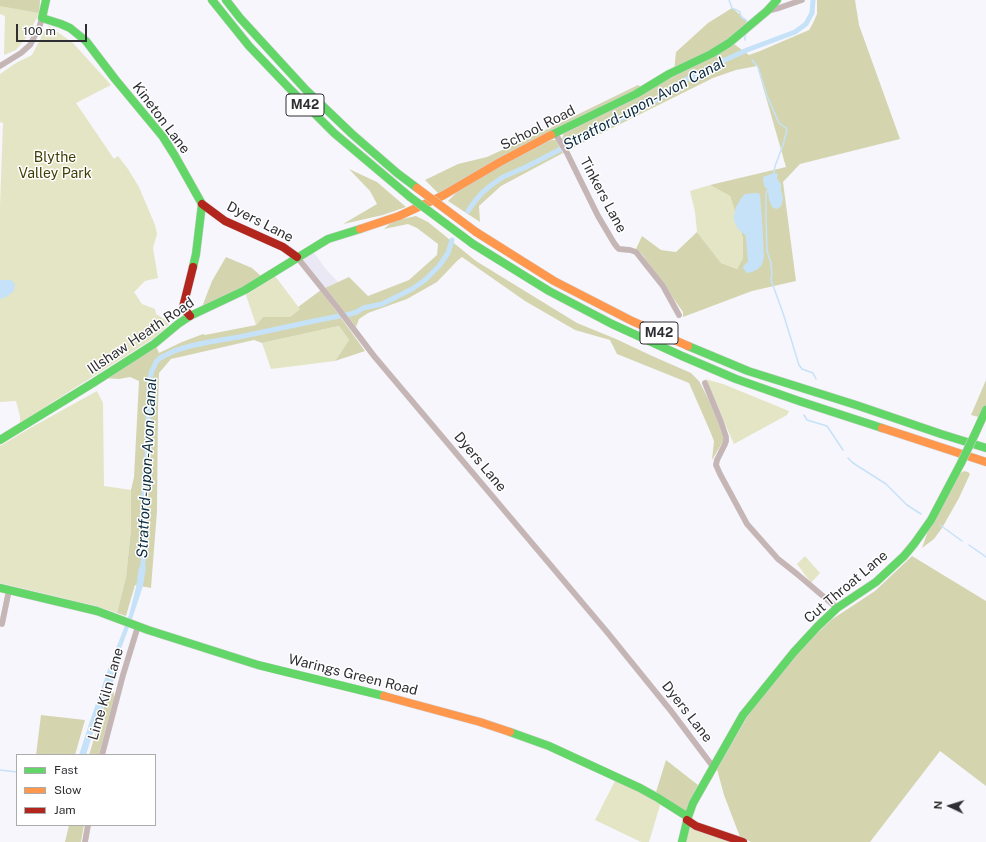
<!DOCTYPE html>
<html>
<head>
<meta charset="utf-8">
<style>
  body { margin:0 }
  #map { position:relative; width:986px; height:842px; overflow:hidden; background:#f7f6fc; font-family:"Public Sans",sans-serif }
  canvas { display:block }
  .legend { position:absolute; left:16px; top:754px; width:140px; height:72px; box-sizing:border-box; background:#fff; border:1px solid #acacad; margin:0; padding:5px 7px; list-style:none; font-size:12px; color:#2f2f33 }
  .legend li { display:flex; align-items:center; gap:8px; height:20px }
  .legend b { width:20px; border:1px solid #acacad }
  .north { position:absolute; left:930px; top:786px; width:40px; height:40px; -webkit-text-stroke:3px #fff; paint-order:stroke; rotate:274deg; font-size:11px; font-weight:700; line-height:16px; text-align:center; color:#2f2f33 }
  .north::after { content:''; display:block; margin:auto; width:14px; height:18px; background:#2f2f33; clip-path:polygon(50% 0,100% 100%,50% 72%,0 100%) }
  .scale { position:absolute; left:16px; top:24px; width:71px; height:18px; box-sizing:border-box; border:2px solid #2f2f33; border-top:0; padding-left:5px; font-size:12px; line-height:14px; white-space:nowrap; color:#2f2f33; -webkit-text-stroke:3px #fff; paint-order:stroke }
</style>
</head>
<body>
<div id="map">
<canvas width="986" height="842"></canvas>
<ul class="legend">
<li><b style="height:5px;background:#63d668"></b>Fast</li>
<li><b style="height:5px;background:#ff974d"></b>Slow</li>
<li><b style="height:5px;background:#b3261e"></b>Jam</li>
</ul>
<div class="north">N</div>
<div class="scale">100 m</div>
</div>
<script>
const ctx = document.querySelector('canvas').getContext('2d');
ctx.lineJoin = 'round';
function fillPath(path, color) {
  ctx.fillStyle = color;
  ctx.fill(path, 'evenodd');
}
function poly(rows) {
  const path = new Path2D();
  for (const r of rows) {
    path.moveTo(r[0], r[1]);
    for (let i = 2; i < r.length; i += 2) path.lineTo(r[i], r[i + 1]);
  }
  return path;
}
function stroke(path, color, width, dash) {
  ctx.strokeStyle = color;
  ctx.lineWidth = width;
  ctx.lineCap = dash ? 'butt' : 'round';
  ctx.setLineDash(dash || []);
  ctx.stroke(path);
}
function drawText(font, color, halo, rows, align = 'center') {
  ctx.font = font + ' "Public Sans",sans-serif';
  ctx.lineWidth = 3;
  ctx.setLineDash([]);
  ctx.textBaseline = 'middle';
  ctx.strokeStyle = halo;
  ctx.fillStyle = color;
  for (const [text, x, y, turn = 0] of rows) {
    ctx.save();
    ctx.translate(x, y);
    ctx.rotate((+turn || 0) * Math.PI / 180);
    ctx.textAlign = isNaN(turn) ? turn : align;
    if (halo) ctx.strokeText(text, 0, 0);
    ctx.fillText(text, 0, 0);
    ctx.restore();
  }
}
const built = poly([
  [312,250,325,268,338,282,325,288,300,258]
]);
const green = poly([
  [0,0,40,0,39,13,29,34,16,50,4,55,5,16,0,14],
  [49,26,73,43,111,85,78,102,76,103,114,159,118,156,128,169,139,187,155,225,157,234,153,248,158,278,145,281,134,292,142,304,155,309,156,314,170,323,154,338,48,405,20,425,20,416,16,401,0,402,0,206,3,123,0,122,0,74,16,63,32,55,45,30],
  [710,185,730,196,740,226,743,239,743,258,737,269,721,263,697,232,695,212,690,191],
  [275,276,300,309,290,317,263,317,256,325,246,295],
  [339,326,349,340,335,361,271,369,262,343],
  [705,379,723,384,789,411,787,415,734,444],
  [97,391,103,403,104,486,131,490,131,529,126,577,117,613,96,606,0,583,0,446,32,427],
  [805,556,820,573,811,583,797,564],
  [616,779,661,802,649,842,641,842,595,820],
  [688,827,693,828,734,842,684,842]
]);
const forest = poly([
  [0,0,40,0,39,13,0,6],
  [817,0,855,0,859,25,900,139,800,164,783,182,796,281,752,291,683,317,683,312,642,254,636,249,642,236,661,250,676,252,697,232,721,263,737,269,743,258,743,239,740,226,730,196,710,185,786,167,757,66,736,70,713,78,568,150,562,140,564,132,633,98,674,76,674,71,676,52,708,23,732,8,750,23,730,41,749,55,760,51,809,30,813,23,817,14],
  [638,85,643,88,439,194,425,180,458,164,487,157,554,126],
  [552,140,556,140,563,153,501,186,479,206,480,222,448,201,460,189,483,174,533,148],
  [349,169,377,182,406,207,383,215,343,224,377,204,370,191],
  [416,216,428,222,476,261,577,323,616,339,650,355,691,373,699,381,721,423,724,440,712,460,714,441,710,431,689,383,617,354,610,340,575,330,525,301,462,257,457,261,437,282,407,299,368,313,359,319,356,327,325,288,349,277,368,296,409,280,437,255,438,244,417,228,408,224,384,229,393,221],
  [226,257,252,268,262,277,244,287,202,307,212,281],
  [321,290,365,351,335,361,349,340,339,326,262,343,254,340,171,359,159,373,158,407,157,511,151,588,135,585,126,616,117,613,126,577,131,529,131,490,134,477,139,381,130,377,119,379,104,378,156,346,159,353,182,342,203,334,205,335,256,325,263,317,290,317,300,309,298,307],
  [986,380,986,419,971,415],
  [964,471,968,472,970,474,959,498,942,528,934,539,922,548,928,531,959,474],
  [912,556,986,601,986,786,940,751,870,842,751,842,740,837,724,795,717,769,750,712,803,647,831,620,875,591],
  [114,692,114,699,99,755,89,755,107,696],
  [41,715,85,720,75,755,36,755],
  [666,760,698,785,685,812,656,792],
  [69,825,84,825,81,842,65,842]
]);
const water = poly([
  [774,173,778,174,777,179,781,184,781,191,782,194,783,199,781,206,779,208,776,209,772,207,769,200,768,190,764,186,763,177],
  [756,193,758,193,760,195,762,219,764,257,762,265,758,269,752,272,747,273,745,271,743,268,744,265,748,262,746,238,745,235,738,229,734,221,734,216,736,207,742,197,745,194],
  [0,280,11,280,15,284,14,291,6,297,0,299],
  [139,567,146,567,143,586,132,619,112,673,86,755,79,755,91,718,107,672,129,615,136,587]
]);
const stream = poly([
  [729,0,732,8,740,12,741,17,746,20,747,23],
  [745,40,745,35,747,32],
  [752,60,758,67,767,96,779,123,786,128,787,130,783,145,775,166,774,173],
  [768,190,767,191,766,195,766,217,767,251,771,263,772,275,771,280,783,313,799,365,802,369,813,373,816,379],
  [804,415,807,420,827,426,843,450],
  [848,458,853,463,886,484,907,505,921,514],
  [940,525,962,541],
  [969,545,986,557],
  [0,770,17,772]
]);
const canal = poly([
  [468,211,475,201,482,193,490,186,503,177,526,167,596,131,633,113,643,106,653,102,663,96,687,79,708,70,725,60,747,50,795,32,806,24,812,13,813,0],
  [142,573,145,542,144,480,147,458,149,391,151,373,156,362,160,358,174,351,190,346,209,342,239,337,319,320,350,314,357,312,363,308,382,304,412,289,425,280,439,266,448,253,452,240],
  [98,716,109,686,120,652]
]);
const street = poly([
  [767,11,779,8,802,0],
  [0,66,21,53,30,45,39,28,42,18],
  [555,133,567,153,598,216,614,243,617,247,619,249,630,250,636,252,663,286,679,315],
  [297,257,337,307,374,356,607,632,671,711,714,768],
  [705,383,721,422,726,437,726,441,725,444,717,460,716,465,720,474,747,524,778,559,797,574,837,608],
  [2,624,9,590],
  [102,755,123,675,138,626],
  [85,842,88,825]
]);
const fast = poly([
  [46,0,42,18,61,24,70,28,86,41,115,79,163,137,175,156,202,204,196,254,193,267],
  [212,0,249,46,291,90,334,133,410,197],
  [226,0,240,18,306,90,352,134,397,173,417,188],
  [551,135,636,94,669,74,711,54,729,43,767,11,777,0],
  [473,244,549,291,612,324,682,356,736,379,799,401,882,428],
  [688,346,748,371,856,405,941,434,986,448],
  [975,434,986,410],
  [0,440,93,383,154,344,178,324,190,316,245,290,328,239,360,229],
  [0,588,97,611,148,630,258,665,384,696],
  [510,732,549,746,640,788,658,798,688,817],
  [682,842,688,817,693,803,743,715,794,652,818,626,837,608,876,582,904,556,914,544,931,520,961,463]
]);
const slow = poly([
  [360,229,399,216,442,196,500,162,551,135],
  [476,232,554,281,632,321,688,346],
  [882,428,986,462],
  [384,696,480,722,510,732]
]);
const jam = poly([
  [202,204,225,221,283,247,297,257],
  [190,316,183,307,193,267],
  [687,820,696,826,743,842]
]);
const fastBridge = poly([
  [410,197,473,244],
  [961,463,975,434]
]);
const slowBridge = poly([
  [417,188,476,232]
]);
const shields = [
  [305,105,38],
  [659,333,38]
];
const shieldNames = [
  ["M42",305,105],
  ["M42",659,333]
];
const streetNames = [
  ["Kineton Lane",161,118,53],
  ["School Road",538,128,-27],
  ["Tinkers Lane",603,195,62],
  ["Dyers Lane",260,222,27],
  ["Illshaw Heath Road",141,336,-34],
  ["Dyers Lane",480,462,50],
  ["Cut Throat Lane",846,587,-40],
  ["Warings Green Road",353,675,14],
  ["Lime Kiln Lane",106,694,-74],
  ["Dyers Lane",687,712,52]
];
const parkNames = [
  ["Blythe",55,158],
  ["Valley Park",55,174]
];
const waterNames = [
  ["Stratford-upon-Avon Canal",644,104,-28],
  ["Stratford-upon-Avon Canal",147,468,-87]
];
fillPath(built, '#eae8f5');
fillPath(green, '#e4e5c4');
fillPath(forest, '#d4d5af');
fillPath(water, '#c6e2f8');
stroke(stream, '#c6e2f8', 1.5);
stroke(canal, '#c6e2f8', 5);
stroke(street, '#d4d3d7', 6);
stroke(fast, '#d4d3d7', 9);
stroke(slow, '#d4d3d7', 9);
stroke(jam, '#d4d3d7', 9);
stroke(street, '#c6b5b5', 5.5);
stroke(fast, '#63d668', 8);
stroke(slow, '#ff974d', 8);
stroke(jam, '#b3261e', 8);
stroke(fastBridge, '#d4d3d7', 9, []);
stroke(slowBridge, '#d4d3d7', 9, []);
stroke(fastBridge, '#63d668', 8);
stroke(slowBridge, '#ff974d', 8);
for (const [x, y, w] of shields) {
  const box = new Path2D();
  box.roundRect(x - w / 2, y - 11, w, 22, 3);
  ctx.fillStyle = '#fff';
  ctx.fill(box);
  stroke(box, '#2f2f33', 1);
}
drawText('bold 13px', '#2f2f33', null, shieldNames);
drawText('14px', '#2f2f33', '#fff', streetNames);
drawText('14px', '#3e3f03', '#fff', parkNames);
drawText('italic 15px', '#0c2c3f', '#fff', waterNames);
</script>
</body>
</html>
